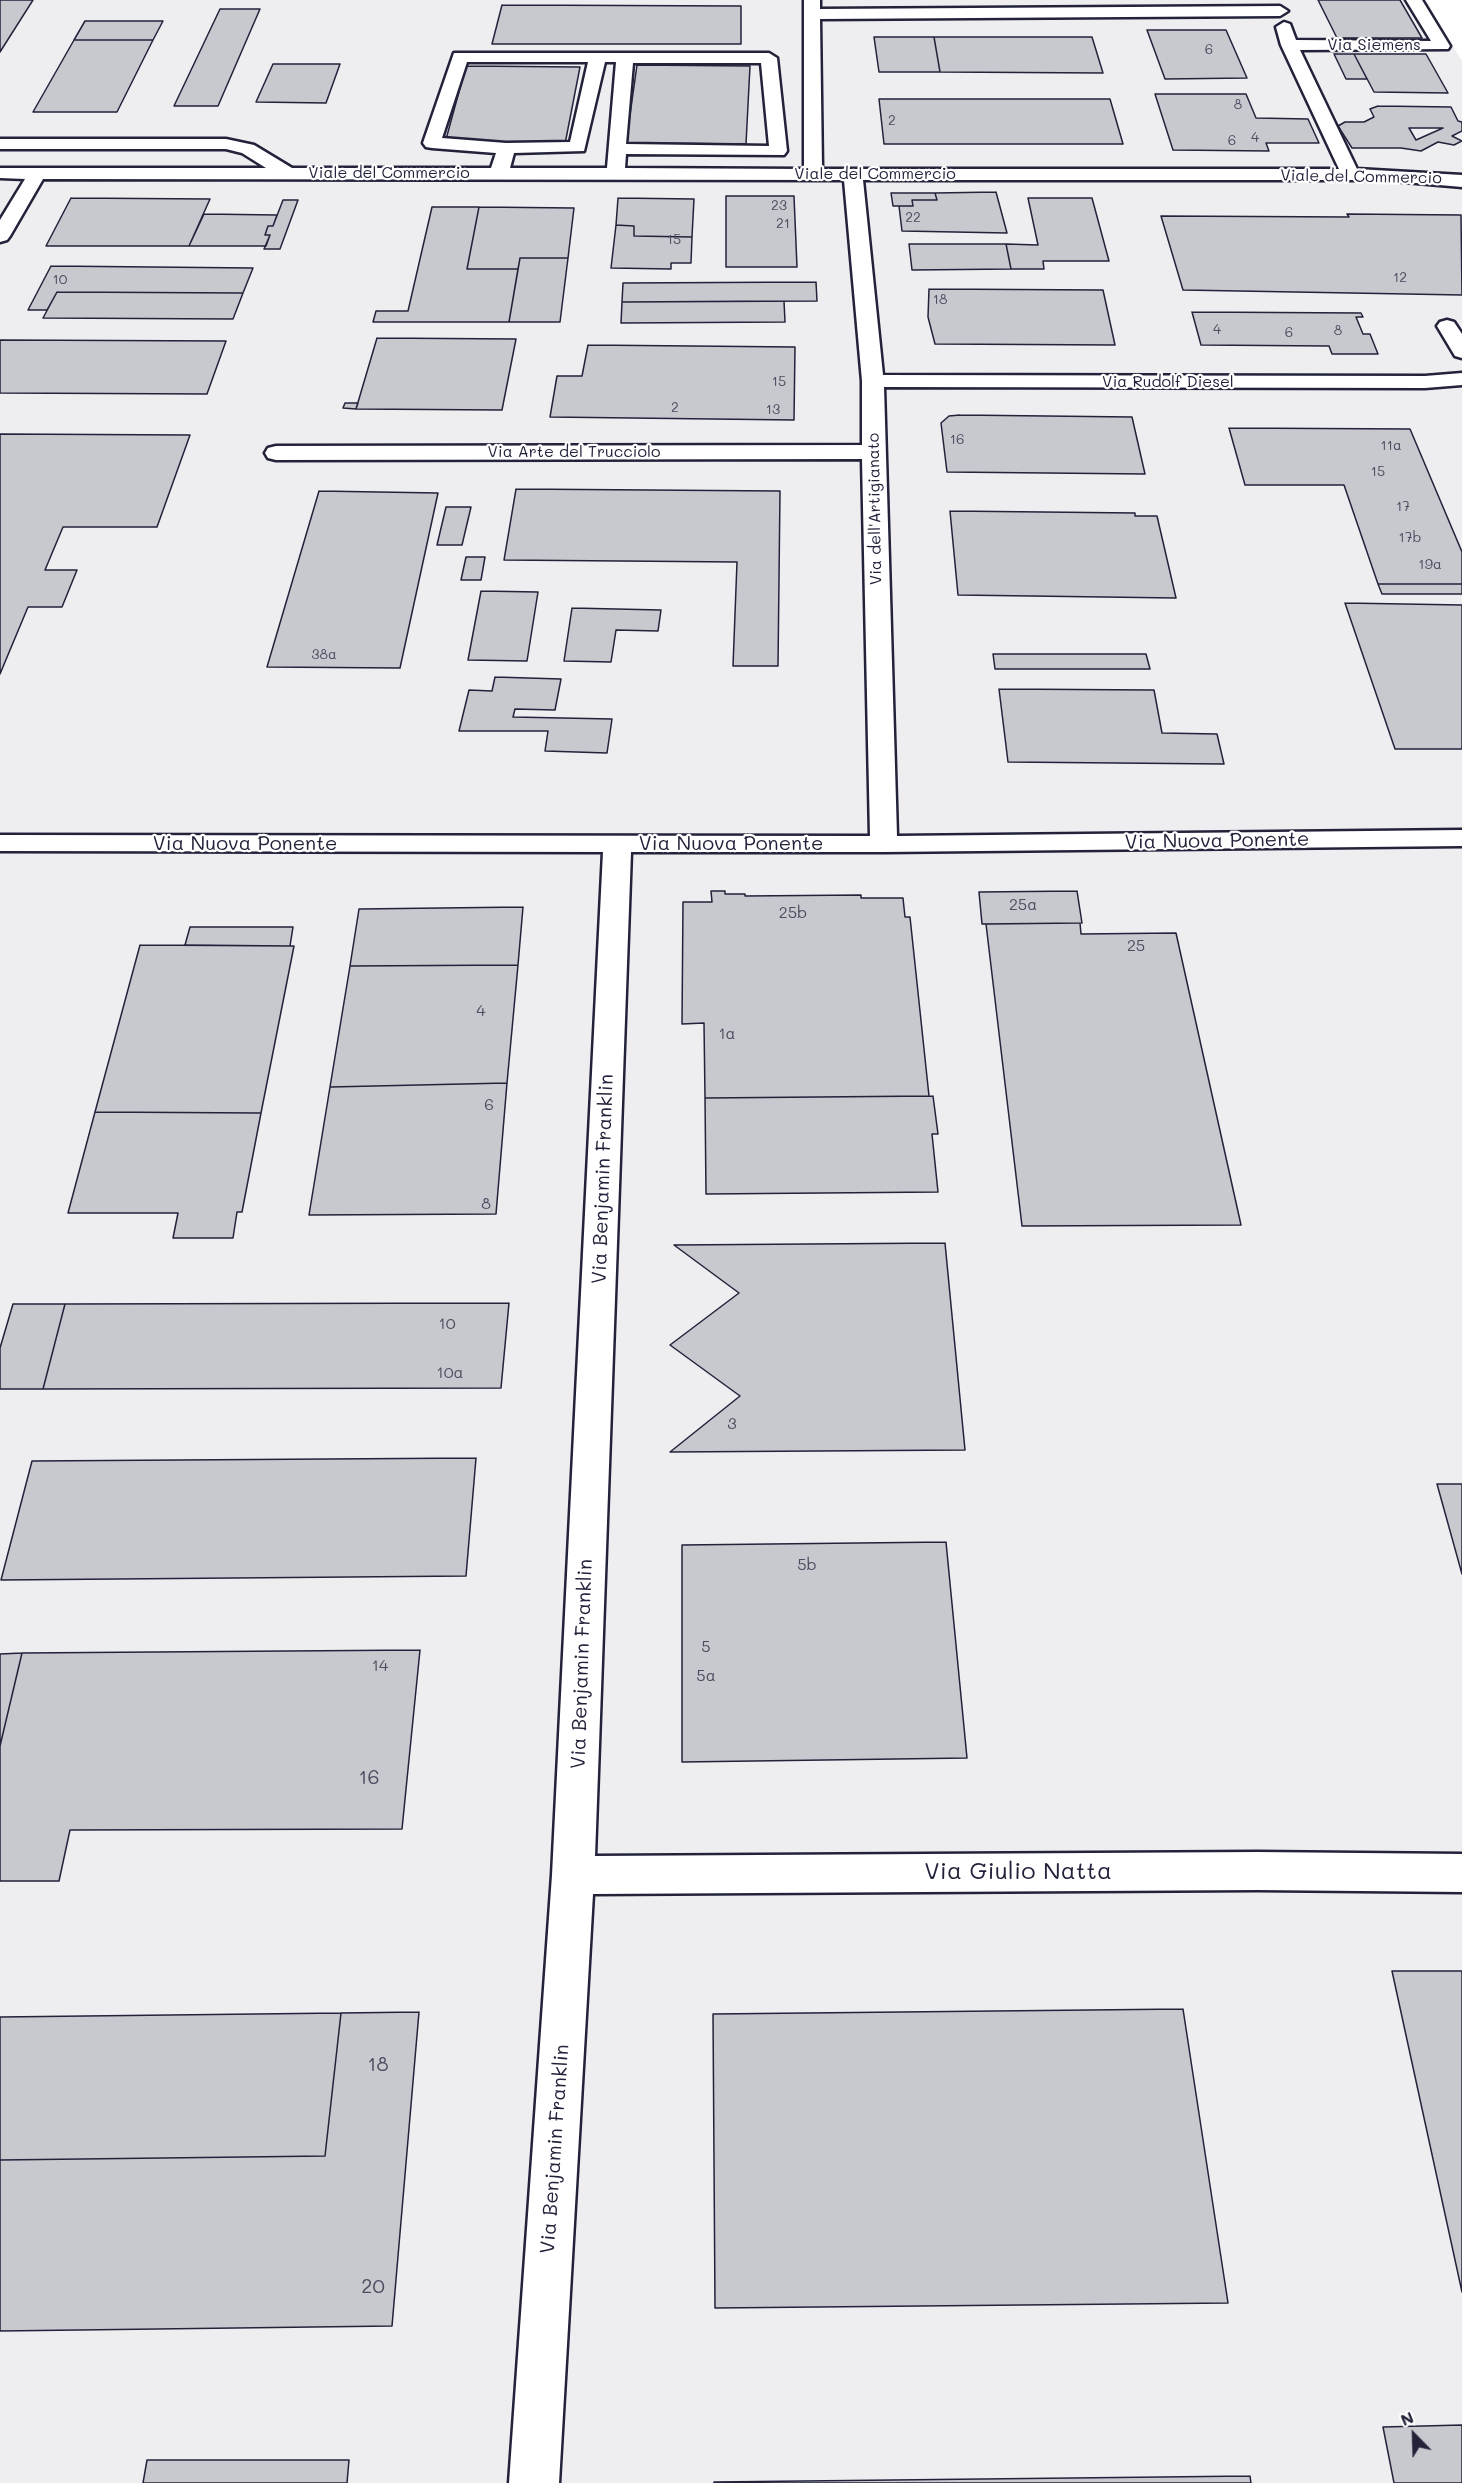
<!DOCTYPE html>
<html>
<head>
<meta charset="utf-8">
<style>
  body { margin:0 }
  #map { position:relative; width:1462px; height:2483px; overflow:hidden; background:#fff; font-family:Mali,sans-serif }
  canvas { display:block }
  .north { position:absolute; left:1384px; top:2405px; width:60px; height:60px; -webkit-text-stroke:4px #fff; paint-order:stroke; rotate:337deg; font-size:16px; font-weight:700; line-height:24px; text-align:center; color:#22223b }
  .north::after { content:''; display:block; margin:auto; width:21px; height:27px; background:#22223b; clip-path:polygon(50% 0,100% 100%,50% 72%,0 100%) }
</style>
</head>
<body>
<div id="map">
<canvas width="1462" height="2483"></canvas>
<div class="north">N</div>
</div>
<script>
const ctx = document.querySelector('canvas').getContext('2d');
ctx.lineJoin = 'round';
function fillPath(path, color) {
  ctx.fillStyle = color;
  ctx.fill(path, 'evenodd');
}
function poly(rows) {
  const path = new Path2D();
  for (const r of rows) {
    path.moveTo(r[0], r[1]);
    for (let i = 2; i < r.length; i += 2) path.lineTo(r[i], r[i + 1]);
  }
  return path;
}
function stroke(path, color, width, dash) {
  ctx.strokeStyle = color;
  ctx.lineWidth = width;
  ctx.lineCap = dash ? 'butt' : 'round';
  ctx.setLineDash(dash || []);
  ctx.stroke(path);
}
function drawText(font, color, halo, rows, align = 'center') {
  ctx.font = font + ' Mali,sans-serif';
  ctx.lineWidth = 4.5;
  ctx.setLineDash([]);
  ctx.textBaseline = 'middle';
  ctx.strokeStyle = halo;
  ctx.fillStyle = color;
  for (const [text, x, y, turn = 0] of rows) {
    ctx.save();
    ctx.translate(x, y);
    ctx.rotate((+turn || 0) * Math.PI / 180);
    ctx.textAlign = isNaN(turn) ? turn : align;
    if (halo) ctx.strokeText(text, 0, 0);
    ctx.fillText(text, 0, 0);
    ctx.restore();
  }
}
const built = poly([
  [0,0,1426,0,1462,61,1462,2483,0,2483]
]);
const building = poly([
  [0,0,33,0,0,52,0,0],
  [1318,0,1400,0,1422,38,1337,38,1318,0],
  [502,5,741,6,741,44,492,44,502,5],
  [220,9,260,9,218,106,174,106,220,9],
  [85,21,163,21,153,40,74,40,85,21],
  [1147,30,1226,30,1247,78,1165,79,1147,30],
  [874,37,934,37,940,72,879,72,874,37],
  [934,37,1092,37,1103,73,940,72,934,37],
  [74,40,153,40,117,112,33,112,74,40],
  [1334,54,1354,54,1367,79,1346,79,1334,54],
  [1354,54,1426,54,1448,93,1374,92,1354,54],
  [273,64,340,64,326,103,256,102,273,64],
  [637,65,750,66,746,144,626,143,637,65],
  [466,66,580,67,565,144,445,143,466,66],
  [1155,94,1246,94,1256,118,1308,119,1319,143,1266,143,1269,151,1173,150,1155,94],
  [879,99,1110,99,1123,144,884,144,879,99],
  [1378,106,1451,107,1458,121,1462,122,1462,131,1452,136,1462,141,1454,145,1438,142,1421,151,1401,148,1352,148,1338,126,1345,122,1364,122,1374,117,1370,109,1378,106],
  [1409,128,1443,128,1416,140,1409,128],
  [996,192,1007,233,902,231,899,206,913,206,912,200,937,200,935,193,996,192],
  [891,193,935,193,937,200,912,200,913,206,893,206,891,193],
  [726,196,794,196,797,267,726,267,726,196],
  [71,198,210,199,189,246,46,246,71,198],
  [618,198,694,199,692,237,634,236,634,226,616,225,618,198],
  [1028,198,1092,198,1109,261,1043,261,1044,269,1011,269,1006,244,1038,245,1028,198],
  [283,200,298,200,280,249,264,249,270,235,265,235,268,226,273,226,283,200],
  [432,207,479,207,467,269,518,269,509,322,373,322,376,311,408,311,432,207],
  [479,207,574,208,568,258,520,258,518,269,467,269,479,207],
  [204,214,277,215,273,226,268,226,265,235,270,235,266,246,189,246,204,214],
  [1347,214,1461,215,1462,295,1183,290,1161,216,1349,217,1347,214],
  [616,225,634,226,634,236,692,237,691,263,671,263,671,269,611,268,616,225],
  [909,244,1006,244,1011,269,912,270,909,244],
  [520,258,568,258,560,322,509,322,520,258],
  [51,266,253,268,243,293,57,292,47,310,28,310,51,266],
  [816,282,817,301,622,302,623,283,816,282],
  [929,289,1103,290,1115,345,935,344,928,317,929,289],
  [57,292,243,293,233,319,43,318,57,292],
  [784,301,785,322,621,323,622,302,784,301],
  [1192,312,1361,313,1363,317,1356,317,1363,334,1370,334,1378,354,1332,354,1329,346,1201,345,1192,312],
  [377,338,516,339,502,410,356,409,377,338],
  [0,340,226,341,207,394,0,393,0,340],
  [588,345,795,347,794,420,550,417,557,376,582,376,588,345],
  [345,403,358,403,356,409,343,408,345,403],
  [960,415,1132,417,1145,474,947,472,941,423,949,416,960,415],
  [1229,428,1410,429,1462,552,1462,584,1378,584,1344,485,1245,485,1229,428],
  [0,434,190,435,157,527,63,527,45,570,77,570,62,607,28,607,0,674,0,434],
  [516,489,780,491,778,666,733,666,737,562,504,560,516,489],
  [319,491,438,493,400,668,267,667,319,491],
  [446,507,471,507,462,545,437,545,446,507],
  [950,511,1135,513,1135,516,1157,516,1176,598,958,595,950,511],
  [466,557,485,557,481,580,461,580,466,557],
  [1378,584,1462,584,1462,594,1382,594,1378,584],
  [481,591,538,592,527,661,468,660,481,591],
  [1345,603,1462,605,1462,749,1395,749,1345,603],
  [572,608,661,610,658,631,616,630,611,662,564,661,572,608],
  [993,654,1146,654,1150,669,995,669,993,654],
  [495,677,561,679,555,710,515,709,513,717,612,719,607,753,545,751,548,731,459,731,469,690,492,691,495,677],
  [999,689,1154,690,1162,733,1217,734,1224,764,1008,762,999,689],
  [711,891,725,891,725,894,745,894,745,896,861,895,861,898,903,898,905,917,910,917,929,1096,705,1098,704,1023,682,1024,683,902,712,902,711,891],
  [1077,891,1082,923,982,924,979,892,1077,891],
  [523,907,518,965,350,966,359,909,523,907],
  [1080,923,1081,934,1176,933,1241,1225,1022,1226,986,924,1080,923],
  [190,927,293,927,290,946,185,945,190,927],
  [140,945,294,946,261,1113,95,1112,140,945],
  [518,965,507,1083,330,1087,350,966,518,965],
  [507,1083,496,1214,309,1215,330,1087,507,1083],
  [933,1096,938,1134,932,1134,938,1192,706,1194,705,1098,933,1096],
  [95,1112,261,1113,242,1212,237,1212,233,1238,173,1238,178,1213,68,1213,95,1112],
  [945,1243,965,1450,670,1452,740,1396,670,1345,739,1293,674,1245,945,1243],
  [509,1303,501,1388,43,1389,65,1304,509,1303],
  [13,1304,65,1304,43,1389,0,1389,0,1348,13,1304],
  [476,1458,466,1576,1,1580,32,1461,476,1458],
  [1437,1484,1462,1484,1462,1574,1437,1484],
  [946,1542,967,1758,682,1762,682,1545,946,1542],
  [420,1650,402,1829,70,1830,59,1881,0,1881,0,1746,22,1653,420,1650],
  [22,1653,0,1746,0,1654,22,1653],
  [1392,1971,1462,1971,1462,2292,1392,1971],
  [1183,2009,1228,2303,715,2308,713,2014,1183,2009],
  [419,2012,392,2326,0,2331,0,2160,325,2156,341,2013,419,2012],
  [341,2013,325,2156,0,2160,0,2017,341,2013],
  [1462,2425,1462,2483,1394,2483,1383,2427,1462,2425],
  [147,2460,349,2460,347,2483,143,2483,147,2460],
  [1250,2476,1251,2483,714,2483,714,2482,1250,2476]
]);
const minor = poly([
  [804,0,820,0,820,9,1280,6,1288,11,1280,16,820,19,822,169,1339,169,1281,45,1276,27,1284,22,1290,24,1296,40,1431,41,1406,0,1422,0,1450,46,1448,49,1300,50,1357,169,1462,175,1462,187,1382,180,863,180,883,375,1425,376,1462,373,1462,385,1425,388,884,387,897,836,1462,830,1462,846,884,852,631,852,595,1856,1257,1852,1462,1854,1462,1892,1257,1890,593,1894,559,2483,509,2483,552,1875,603,852,0,851,0,835,870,836,862,459,276,460,268,458,265,453,268,448,276,446,862,445,862,381,844,180,43,179,10,236,7,240,0,242,0,220,25,179,0,178,0,168,266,168,242,153,226,149,0,149,0,139,226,139,254,145,292,168,491,168,496,153,432,148,426,147,423,143,454,53,769,53,777,58,787,151,784,155,626,154,625,168,804,169,804,0],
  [467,62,588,62,570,142,506,143,442,138,467,62],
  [605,62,616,62,607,168,510,168,514,153,584,151,605,62],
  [633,63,761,63,769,146,626,144,633,63],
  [1447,320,1454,322,1462,334,1462,358,1455,356,1437,326,1440,322,1447,320]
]);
const farNumbernames = [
  ["6",1209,50],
  ["8",1238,105],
  ["2",892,121],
  ["4",1255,138],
  ["6",1232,141],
  ["23",779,206],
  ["22",913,218],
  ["21",783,224],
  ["15",674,240],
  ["12",1400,278],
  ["10",60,280],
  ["18",940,300],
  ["4",1217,330],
  ["8",1338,331],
  ["6",1289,333],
  ["15",779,382],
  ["2",675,408],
  ["13",773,410],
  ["16",957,440],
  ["11a",1391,446],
  ["15",1378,472],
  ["17",1403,507],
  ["17b",1410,538],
  ["19a",1430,565],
  ["38a",324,655]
];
const farStreetnames = [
  ["Via Siemens",1374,45],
  ["Viale del Commercio",389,173],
  ["Viale del Commercio",875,174],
  ["Viale del Commercio",1361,177,1],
  ["Via Rudolf Diesel",1168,382],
  ["Via Arte del Trucciolo",574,452],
  ["Via dell'Artigianato",875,509,-91]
];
const numberNames = [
  ["25a",1023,905],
  ["25b",793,913],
  ["25",1136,946],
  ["4",481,1011],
  ["1a",727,1034],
  ["6",489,1105],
  ["8",486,1204],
  ["10",447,1324],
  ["10a",450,1373],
  ["3",732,1424],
  ["5b",807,1565],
  ["5",706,1647],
  ["14",380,1666],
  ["5a",706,1676]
];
const streetNames = [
  ["Via Nuova Ponente",1217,841,-1],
  ["Via Nuova Ponente",245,844],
  ["Via Nuova Ponente",731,844],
  ["Via Benjamin Franklin",603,1179,-88],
  ["Via Benjamin Franklin",582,1664,-88],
  ["Via Benjamin Franklin",555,2149,-86]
];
const nearNumbernames = [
  ["16",369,1778],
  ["18",378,2065],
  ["20",373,2287]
];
const nearStreetnames = [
  ["Via Giulio Natta",1018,1872]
];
fillPath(built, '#eeeef1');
fillPath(building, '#c8c8cf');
stroke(building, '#22223b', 1.5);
stroke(minor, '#22223b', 5);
fillPath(minor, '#fff');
drawText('14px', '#4c4c60', null, farNumbernames);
drawText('16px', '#22223b', '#fff', farStreetnames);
drawText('16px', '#4c4c60', null, numberNames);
drawText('20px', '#22223b', '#fff', streetNames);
drawText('20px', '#4c4c60', null, nearNumbernames);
drawText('24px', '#22223b', '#fff', nearStreetnames);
</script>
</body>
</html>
